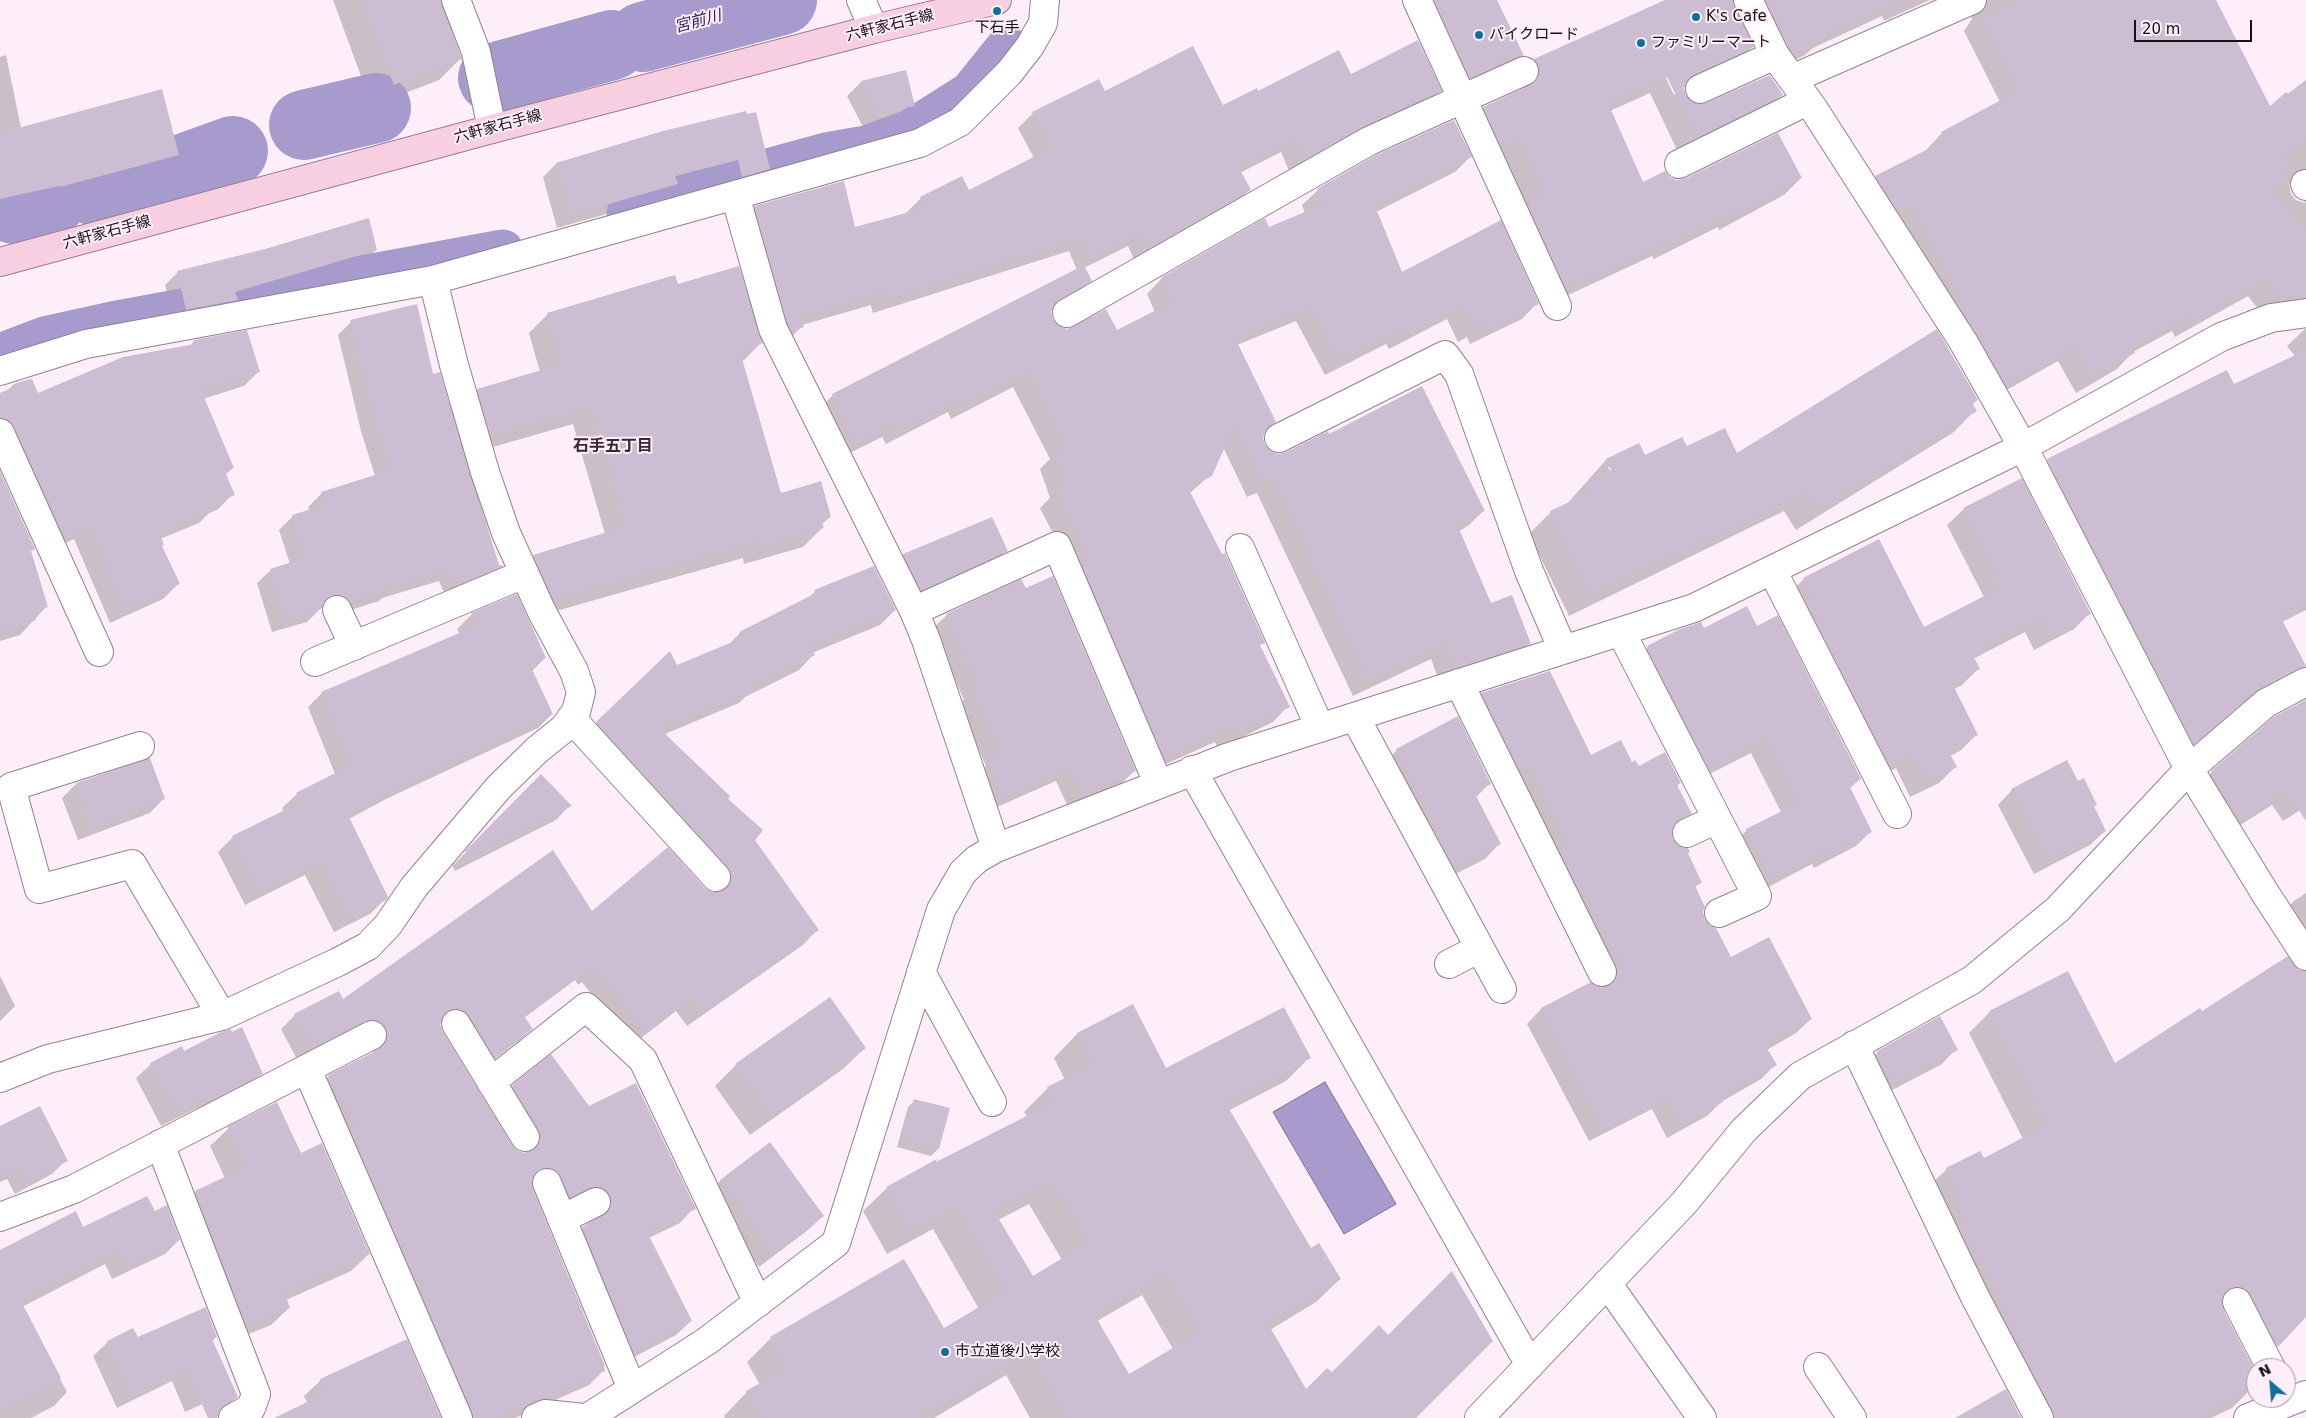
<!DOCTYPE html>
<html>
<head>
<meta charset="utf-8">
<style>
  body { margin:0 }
  #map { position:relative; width:2306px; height:1418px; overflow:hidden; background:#fdeef9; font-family:"DejaVu Sans",sans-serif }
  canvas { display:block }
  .north { position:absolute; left:2246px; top:1358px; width:50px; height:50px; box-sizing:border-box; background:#fdeef9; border:1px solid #a1959e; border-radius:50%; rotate:333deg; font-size:14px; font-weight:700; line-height:20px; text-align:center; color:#181016 }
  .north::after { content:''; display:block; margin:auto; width:18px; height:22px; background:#0e6e9c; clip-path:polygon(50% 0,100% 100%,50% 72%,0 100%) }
  .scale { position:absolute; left:2134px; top:20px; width:118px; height:22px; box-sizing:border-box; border:2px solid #181016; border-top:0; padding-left:6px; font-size:15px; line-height:18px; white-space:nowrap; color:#181016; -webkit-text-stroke:4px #fdeef9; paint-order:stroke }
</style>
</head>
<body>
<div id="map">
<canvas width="2306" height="1418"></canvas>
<div class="north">N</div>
<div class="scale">20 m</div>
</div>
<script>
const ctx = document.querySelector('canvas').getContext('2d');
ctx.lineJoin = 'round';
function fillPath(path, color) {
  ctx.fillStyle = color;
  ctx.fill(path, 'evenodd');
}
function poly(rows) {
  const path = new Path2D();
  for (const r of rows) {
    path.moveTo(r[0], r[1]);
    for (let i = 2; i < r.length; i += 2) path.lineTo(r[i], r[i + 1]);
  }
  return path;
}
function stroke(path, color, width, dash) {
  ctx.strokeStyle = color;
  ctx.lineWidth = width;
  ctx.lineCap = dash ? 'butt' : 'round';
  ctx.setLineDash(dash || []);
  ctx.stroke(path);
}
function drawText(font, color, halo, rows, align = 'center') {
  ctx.font = font + ' "DejaVu Sans","Noto Sans JP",sans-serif';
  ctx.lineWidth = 4;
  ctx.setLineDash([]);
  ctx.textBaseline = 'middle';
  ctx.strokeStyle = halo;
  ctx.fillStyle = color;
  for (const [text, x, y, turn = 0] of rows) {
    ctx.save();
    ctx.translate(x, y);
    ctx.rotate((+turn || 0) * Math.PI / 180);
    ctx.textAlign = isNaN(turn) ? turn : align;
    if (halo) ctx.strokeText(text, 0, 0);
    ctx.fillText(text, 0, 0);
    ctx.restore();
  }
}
const water = poly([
  [1325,1082,1396,1204,1344,1234,1273,1112,1325,1082]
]);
const shadow = poly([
  [333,0,440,0,460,59,439,80,372,106],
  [1407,0,1496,0,1522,55,1508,70,1455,92],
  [1668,0,1727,0,1752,47,1735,64,1683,88,1685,96,1691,103,1699,106,1782,95,1765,112,1679,154,1650,93,1610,111,1643,184,1669,178,1677,181,1801,178,1784,195,1719,230,1718,227,1654,259,1652,256,1549,304,1467,125,1484,108,1523,90,1521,81,1517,76,1534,60],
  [1665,71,1676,93,1674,95,1663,72],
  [1746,0,1930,0,1884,21,1882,16,1813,48,1805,55,1777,69],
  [1949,0,2178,0,2269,108,2306,80,2306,610,2282,622,2306,666,2290,683,2281,684,2238,707,2177,759,2031,477,2048,460,2226,372,2234,386,2295,356,2287,346,2306,328,2303,320,2264,317,2248,296,2175,337,2172,331,2133,352,2117,369,2076,393,2058,361,1989,400,1860,193,1876,177,1927,151,1926,150,1942,133,2000,102,1964,31,1972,19,1970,10],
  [2289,184,2298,187,2303,193,2305,203,2296,200,2291,194],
  [6,55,21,128,178,155,156,176,39,208,38,206,0,215,0,57],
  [905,72,914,106,899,120,863,127,847,96,861,82],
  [1350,76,1440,91,1425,106,1290,173,1281,152,1240,173,1249,190,1234,205,1135,262,1128,246,1084,268,1090,281,1074,296,1050,311,1052,321,1058,327,1068,330,1116,332,1155,312,1147,294,1162,278,1305,213,1302,205,1318,190,1470,157,1455,172,1376,212,1402,274,1537,303,1522,319,1470,344,1467,337,1458,342,1447,319,1389,349,1386,344,1325,375,1296,321,1237,345,1274,422,1264,432,1262,437,1264,446,1270,452,1278,455,1286,453,1328,435,1483,511,1468,526,1459,531,1490,605,1529,644,1514,659,1440,683,1431,659,1353,696,1257,493,1247,497,1223,447,1210,475,1189,494,1263,642,1259,646,1288,706,1273,722,1218,749,1215,742,1148,772,1073,573,1040,508,1050,498,1040,469,1050,459,1013,387,951,419,948,412,886,444,882,437,840,458,818,410,833,395,1077,270,1069,251,873,313,871,305,802,325,788,342,740,222,755,207,855,229,906,213,921,198,969,192,1034,158,1018,128,1033,113,1105,93,1222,107,1258,92],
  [664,132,769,169,755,182,729,190,724,173,675,185,663,198,557,228,543,177,556,164],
  [376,250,363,262,237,299,224,312,174,322,165,285,178,272],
  [677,286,761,343,742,362,780,494,830,517,821,525,822,528,803,547,744,564,743,558,535,617,515,575,534,556,605,534,573,424,472,453,459,409,478,390,540,372,529,333,548,314],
  [351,322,498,567,501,567,489,579,446,597,439,581,382,598,379,601,338,614,325,607,321,608,307,622,272,632,257,583,271,570,290,564,279,530,293,516,310,511,308,507,322,493,375,476,361,431,338,335],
  [246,332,259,371,244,386,203,399,233,468,225,475,233,494,218,509,208,514,199,523,160,539,161,546,178,584,163,599,110,623,74,539,49,551,0,443,0,398,14,384,30,379,37,395,189,347,194,341],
  [1977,400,1972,405,1975,410,1954,432,1796,530,1784,511,1569,616,1529,534,1551,512,1565,506,1606,460,1639,444,1645,456,1687,448,1737,455],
  [1608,467,1611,467,1613,476],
  [0,474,34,549,30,552,47,606,20,635,0,641],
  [1964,509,2090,613,2074,629,2034,650,2025,632,1973,659,1978,669,1962,685,1954,689,1976,735,1960,751,1950,756,1955,767,1939,783,1910,797,1896,768,1873,780,1788,595,1804,579,1923,628,1984,597,1947,525],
  [1006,551,992,565,907,604,889,569,904,555],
  [1025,590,1134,771,1120,785,1069,809,1056,781,990,810,975,776,986,766,959,704,964,700,932,629,947,615],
  [815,592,895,610,880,625,812,653,813,655,799,670,745,697,739,703,665,734,726,799,817,930,803,945,687,1026,676,1011,631,1046,582,982,578,985,575,980,524,1018,531,1029,517,1043,517,1040,490,1062,491,1063,517,1043,480,1072,449,1025,441,1022,439,1025,442,1033,511,1146,517,1152,526,1154,524,1144,498,1101,513,1086,551,1056,588,1108,694,1208,680,1223,649,1238,691,1321,676,1335,619,1365,568,1242,583,1228,598,1219,596,1210,555,1211,533,1182,531,1182,531,1189,604,1370,589,1385,515,1418,454,1418,314,1091,329,1076,373,1053,372,1043,298,1061,281,1029,295,1015,343,1000,591,913,704,889,711,893,717,893,717,888,582,737,670,654,676,667,728,645,740,633,809,597],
  [472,614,545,658,532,671,552,714,538,728,386,799,349,819,385,899,370,914,334,932,305,875,245,905,218,852,233,837,284,812,282,808,297,794,335,774,308,707,322,693,460,635,457,629],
  [1756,627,1860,779,1849,789,1871,831,1856,846,1814,868,1812,864,1757,893,1732,844,1747,830,1781,812,1751,753,1694,782,1633,661,1648,647,1704,630],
  [1482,694,1590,756,1632,764,1680,783,1676,787,1690,813,1670,831,1672,840,1687,853,1701,882,1694,888,1704,920,1730,959,1811,1019,1796,1033,1767,1050,1775,1065,1761,1079,1721,1102,1707,1116,1667,1138,1652,1109,1589,1141,1527,1024,1541,1009,1591,984,1600,989,1603,985,1467,708],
  [2306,701,2306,816,2302,809,2283,821,2272,805,2228,833,2198,786,2212,772],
  [1397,750,1490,783,1475,798,1499,844,1485,859,1440,882,1382,765],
  [2077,783,2096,804,2093,807,2105,831,2090,845,2034,874,1998,805,2012,790],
  [76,784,164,798,150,813,78,840,62,798],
  [570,805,556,820,455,871,452,866,466,852],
  [2306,893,2306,948,2280,915,2294,901],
  [0,976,15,1006,0,1021],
  [2306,990,2306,1315,2257,1367,2231,1316,2221,1308,2256,1376,2253,1387,2232,1408,2211,1418,2026,1418,1926,1189,1947,1169,1983,1160,2023,1139,1969,1033,1990,1012,2114,1065,2202,1013],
  [1132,1006,1165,1070,1309,1058,1286,1081,1228,1111,1310,1250,1340,1279,1316,1302,1270,1330,1306,1391,1414,1418,1030,1418,1006,1375,934,1418,725,1418,724,1416,747,1392,760,1385,747,1362,771,1338,944,1329,979,1309,933,1229,887,1254,863,1211,887,1188,1027,1117,1024,1112,1048,1088,1065,1080,1054,1058,1077,1034],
  [1029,1204,1062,1260,1032,1277,998,1220],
  [1142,1295,1173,1349,1129,1375,1097,1321],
  [865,1048,843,1069,750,1135,715,1086,736,1065],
  [1956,1049,1942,1064,1879,1097,1863,1066,1878,1052],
  [184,1053,262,1073,248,1088,199,1113,197,1108,161,1126,136,1078,151,1064],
  [915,1100,949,1109,938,1149,931,1156,897,1147,908,1107],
  [0,1127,66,1160,52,1174,15,1194,7,1179,0,1182],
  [228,1129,300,1154,369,1254,351,1271,286,1300,289,1308,271,1325,229,1342,178,1210,196,1192,225,1178,210,1146],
  [770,1144,823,1216,808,1230,759,1267,706,1195,720,1181],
  [154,1212,179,1240,165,1254,112,1279,105,1264,22,1307,67,1392,54,1406,31,1418,0,1418,0,1250],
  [216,1337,212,1341,216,1398,185,1412,172,1381,117,1408,93,1356,108,1342],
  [406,1341,441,1418,277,1418,308,1404,304,1396,321,1380]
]);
const canal = poly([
  [627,213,753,173,826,153,866,146,910,130,970,92,1007,46],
  [0,354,44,337,112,322,503,250]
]);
const river = poly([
  [643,37,782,0],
  [493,78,612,45],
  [304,125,376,108],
  [186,168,233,151],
  [97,192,151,178],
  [14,209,51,202]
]);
const building = poly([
  [362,0,441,0,462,59,394,85],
  [1434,0,1497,0,1524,56,1470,78],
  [1665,0,1733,0,1754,47,1694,75,1688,80,1684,88,1686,95,1691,101,1698,104,1706,103,1770,75,1783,95,1697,138,1667,77,1608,103,1643,182,1665,171,1670,177,1677,180,1686,178,1778,133,1802,178,1736,214,1735,211,1671,243,1669,240,1566,288,1528,205,1545,196,1520,138,1504,146,1502,142,1500,143,1483,107,1530,85,1536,80,1540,72,1538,64,1534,59],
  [1765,0,1904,0,1821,36,1823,39,1793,53],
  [2021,0,2216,0,2270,106,2286,92,2290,96,2306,83,2306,138,2284,156,2291,165,2283,172,2286,176,2270,190,2306,232,2306,298,2281,301,2265,280,2192,321,2188,315,2132,347,2135,353,2092,377,2075,346,2006,384,1963,313,1965,312,1957,297,1959,296,1911,206,1898,212,1875,176,1946,140,1941,132,2018,91,1982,19],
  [1418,40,1442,91,1362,127,1305,160,1296,139,1239,168,1251,190,1150,248,1143,232,1092,258,1084,237,888,299,886,291,800,316,804,327,792,332,788,323,754,206,844,181,855,227,925,208,920,197,962,176,969,190,1051,148,1032,112,1099,79,1105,91,1193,46,1223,105,1257,88,1258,91,1339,50,1351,74],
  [906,70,915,106,877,113,861,81],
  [162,89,179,155,60,187,59,186,0,199,0,133],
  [746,111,747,114,756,112,770,169,742,177,738,160,675,176,678,184,571,215,556,163,663,131],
  [1454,120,1472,157,1375,206,1402,272,1501,220,1539,304,1486,329,1482,322,1474,327,1463,305,1405,334,1402,329,1340,360,1312,306,1235,338,1276,422,1266,429,1263,438,1265,445,1271,451,1278,454,1286,452,1328,431,1329,434,1422,386,1485,511,1457,524,1491,603,1512,595,1531,644,1456,668,1446,644,1369,681,1273,478,1263,482,1235,424,1212,476,1188,488,1222,554,1225,553,1265,643,1260,645,1290,707,1234,734,1231,728,1164,758,1081,563,1090,559,1055,491,1067,486,1055,453,1067,447,1029,372,967,404,964,398,902,429,898,422,856,444,832,394,1084,265,1092,281,1054,305,1051,312,1053,320,1059,326,1067,329,1106,309,1117,330,1172,302,1162,277,1265,218,1269,227,1324,204,1317,189,1376,155],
  [369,218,377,250,235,292,238,300,186,310,177,271,265,249],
  [739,266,763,343,740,352,781,493,821,481,831,517,821,520,824,528,763,546,762,540,553,599,533,555,627,526,592,406,491,435,477,389,562,364,547,313,675,275,678,284],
  [417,304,433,374,440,372,499,565,504,566,459,584,452,568,393,586,394,587,352,601,339,595,331,596,324,601,321,609,286,620,270,569,305,558,292,515,325,505,321,492,391,470,374,417,350,320],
  [1937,329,1978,400,1972,403,1977,411,1818,509,1806,491,1590,595,1550,511,1591,492,1586,483,1611,470,1606,459,1639,443,1645,455,1682,437,1687,446,1725,428,1737,453],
  [247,330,260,372,201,390,234,468,225,472,235,495,214,504,215,508,159,532,164,545,162,546,180,584,125,609,89,525,64,536,14,427,9,420,0,418,0,393,32,379,38,393,123,357,195,344,194,340],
  [2306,350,2306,603,2280,616,2306,666,2299,668,2256,691,2194,744,2160,679,2163,678,2122,598,2119,599,2047,459,2227,370,2234,384],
  [0,471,35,549,31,551,48,607,33,611,36,620,0,631],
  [2022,478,2091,614,2050,635,2041,617,1972,653,1980,669,1952,683,1978,735,1948,750,1957,767,1927,782,1912,753,1889,765,1805,601,1813,597,1803,578,1879,539,1924,627,2002,587,1963,508],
  [992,517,1008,551,921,591,903,554],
  [874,566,896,610,810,646,815,655,754,686,755,689,660,729,730,796,728,799,763,830,755,840,819,930,702,1013,691,997,646,1033,597,968,593,971,590,967,524,1016,533,1029,495,1059,469,1016,464,1011,456,1008,448,1010,442,1017,440,1025,443,1032,512,1145,518,1151,526,1153,534,1150,539,1144,541,1136,538,1129,512,1085,551,1054,589,1106,636,1083,696,1209,647,1232,692,1321,633,1351,582,1227,609,1211,612,1202,610,1195,604,1189,596,1186,570,1198,561,1177,556,1170,550,1168,542,1168,535,1173,532,1180,533,1189,605,1366,604,1366,605,1371,499,1418,473,1418,435,1326,438,1325,412,1273,351,1131,357,1128,328,1075,380,1049,385,1044,388,1036,386,1028,380,1022,373,1019,365,1021,313,1048,294,1014,339,991,343,999,553,850,592,911,668,847,705,888,712,892,720,892,726,889,731,881,731,873,728,866,596,722,670,651,677,665,742,638,739,632,816,593,814,590],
  [1053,576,1136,771,1083,795,1071,768,1004,797,988,761,1001,755,973,689,978,686,946,614,1021,579,1026,588],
  [517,594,546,658,530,665,553,714,402,785,348,815,388,897,386,900,349,919,320,862,260,891,232,836,301,802,296,793,351,765,321,692,476,626,471,613],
  [1747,606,1757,626,1778,615,1861,779,1849,785,1872,832,1828,854,1826,851,1772,879,1746,829,1798,803,1766,740,1709,769,1647,646,1680,629,1701,622,1704,628],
  [1550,671,1591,755,1621,740,1632,762,1635,760,1639,766,1665,752,1681,783,1677,785,1692,814,1675,823,1672,831,1673,839,1678,845,1688,848,1690,852,1688,853,1702,883,1695,886,1705,907,1703,912,1705,920,1709,925,1716,928,1731,957,1769,937,1812,1019,1765,1045,1777,1065,1720,1097,1723,1102,1682,1124,1666,1095,1604,1128,1541,1008,1591,982,1601,988,1609,986,1615,980,1617,969,1623,966,1581,883,1577,885,1562,856,1572,851,1530,764,1519,769,1481,693],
  [2306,700,2306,821,2286,791,2242,820,2211,771,2275,716],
  [1458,716,1491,784,1474,792,1501,844,1454,868,1436,833,1439,832,1396,749],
  [150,758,165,799,92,827,76,783],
  [2067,760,2078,781,2084,778,2097,805,2094,806,2106,831,2048,860,2011,789],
  [541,774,572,806,470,857,465,851],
  [2288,956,2299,970,2306,971,2306,1317,2278,1347,2251,1295,2246,1289,2237,1286,2229,1288,2224,1293,2221,1301,2223,1309,2256,1373,2256,1379,2254,1387,2216,1406,2213,1413,2203,1418,2055,1418,2053,1411,2004,1315,2008,1313,1961,1222,1965,1219,1953,1195,1958,1192,1946,1168,1980,1151,1984,1158,2047,1125,1989,1011,2068,971,2115,1063,2200,1008,2202,1011],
  [830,997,866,1048,772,1115,735,1064],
  [1133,1004,1166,1068,1284,1007,1311,1058,1225,1102,1311,1248,1319,1243,1341,1279,1267,1322,1306,1389,1327,1368,1332,1372,1379,1325,1388,1335,1452,1271,1493,1341,1416,1418,1067,1418,1030,1352,918,1418,762,1418,746,1391,787,1368,770,1337,904,1259,944,1328,1006,1291,957,1206,911,1231,886,1187,937,1159,936,1162,1054,1102,1047,1087,1093,1064,1077,1033],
  [1053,1181,1089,1242,1033,1276,994,1211],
  [1166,1272,1200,1332,1129,1374,1094,1314],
  [1940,1016,1958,1050,1894,1083,1877,1051],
  [242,1027,263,1074,214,1099,211,1094,176,1112,150,1063,182,1046,184,1051,221,1032,231,1029,232,1032],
  [914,1099,950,1108,939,1149,903,1140],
  [277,1102,301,1153,322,1143,370,1254,284,1292,290,1308,246,1325,195,1191,246,1167,227,1127],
  [40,1106,68,1161,29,1181,21,1166,0,1176,0,1126],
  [770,1142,824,1216,774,1253,720,1180],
  [147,1196,155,1211,167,1205,180,1240,126,1266,119,1251,21,1301,61,1378,0,1411,0,1250,76,1211,83,1227],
  [206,1307,217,1337,212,1339,238,1397,220,1410,217,1418,208,1418,186,1368,131,1395,107,1341,133,1328,138,1337],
  [407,1339,441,1418,274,1418,326,1393,320,1379],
  [2006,1389,2021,1418,1955,1418]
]);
const street = poly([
  [456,0,476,52,492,129],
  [861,0,874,29],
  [1417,0,1557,306],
  [1748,0,1775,55,1815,111,1964,343,2023,447,2189,769,2265,893,2306,956],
  [1792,79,1972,0],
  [1700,89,1775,55],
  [1679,164,1807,101],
  [2305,184,2306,186],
  [735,195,773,329,914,611,926,640,996,848],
  [1067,313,1369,141,1524,71],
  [0,371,86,344,433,280,920,143,960,122,1009,73,1030,46,1043,23,1045,0],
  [0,433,99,652],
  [1279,438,1445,355,1459,374,1529,571,1563,650],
  [1240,548,1320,728],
  [1772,570,1897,814],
  [337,610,354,646],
  [914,611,1057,546,1158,783],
  [1621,632,1757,896,1719,913],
  [315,662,524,574],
  [1459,683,1602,972],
  [1355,717,1502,989],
  [571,718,716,877],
  [140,746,11,787,39,889,132,864,222,1016],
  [1192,770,1530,1365],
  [1687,833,1717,819],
  [1449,964,1480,948],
  [921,972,992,1102],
  [456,1024,525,1137],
  [1854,1045,1975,1297,2039,1418],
  [307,1069,458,1418],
  [0,1078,48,1059,222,1016,338,962,368,946,388,925,414,887,499,787,537,750,563,729,576,712,581,692,574,671,542,612,506,533,485,472,454,365,433,280],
  [491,1082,586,1007,643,1060,758,1303],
  [160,1144,256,1394,251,1408,233,1418],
  [547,1183,632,1389],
  [0,1217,74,1189,372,1035],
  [562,1219,596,1202],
  [1607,1283,1702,1418],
  [2237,1302,2271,1368],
  [1818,1367,1852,1418],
  [536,1418,545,1414,584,1418],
  [587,1418,707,1341,836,1243,941,910,963,872,977,859,996,848,1229,757,1694,608,2023,447,2221,337,2271,318,2306,313],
  [1479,1418,1684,1203,1744,1130,1800,1076,1972,980,2058,909,2189,769,2266,703,2306,682],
  [2248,1418,2306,1395]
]);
const secondary = poly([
  [0,262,492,129,874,29,997,0]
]);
const markers = [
  [997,11,5,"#0e6e9c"],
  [1696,17,5,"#0e6e9c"],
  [1479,35,5,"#0e6e9c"],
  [1641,43,5,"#0e6e9c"],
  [945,1352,5,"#0e6e9c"]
];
const poiNames = [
  ["K's Cafe",1706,17],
  ["下石手",997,28,"center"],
  ["バイクロード",1489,35],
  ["ファミリーマート",1651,43],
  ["市立道後小学校",955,1352]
];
const streetNames = [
  ["六軒家石手線",890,26,-14],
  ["六軒家石手線",498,127,-15],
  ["六軒家石手線",107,233,-15]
];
const waterNames = [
  ["宮前川",698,22,-15]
];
const neighbourhoodNames = [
  ["石手五丁目",613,447]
];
fillPath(water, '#a79acd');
stroke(water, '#7c7196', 1);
fillPath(shadow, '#0003');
stroke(canal, '#a79acd', 41);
stroke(river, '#a79acd', 70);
fillPath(building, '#ccbdd3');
stroke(street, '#958090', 30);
stroke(secondary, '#958090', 30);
stroke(street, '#fff', 28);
stroke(secondary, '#f8cfe1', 28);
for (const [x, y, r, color] of markers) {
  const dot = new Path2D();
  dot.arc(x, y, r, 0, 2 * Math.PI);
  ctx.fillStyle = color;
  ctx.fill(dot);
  stroke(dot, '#fdeef9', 2);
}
drawText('15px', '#181016', '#fdeef9', poiNames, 'left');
drawText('15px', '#181016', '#fdeef9', streetNames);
drawText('italic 16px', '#36205d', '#fdeef9', waterNames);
drawText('bold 16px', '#392734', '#fdeef9', neighbourhoodNames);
</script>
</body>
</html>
